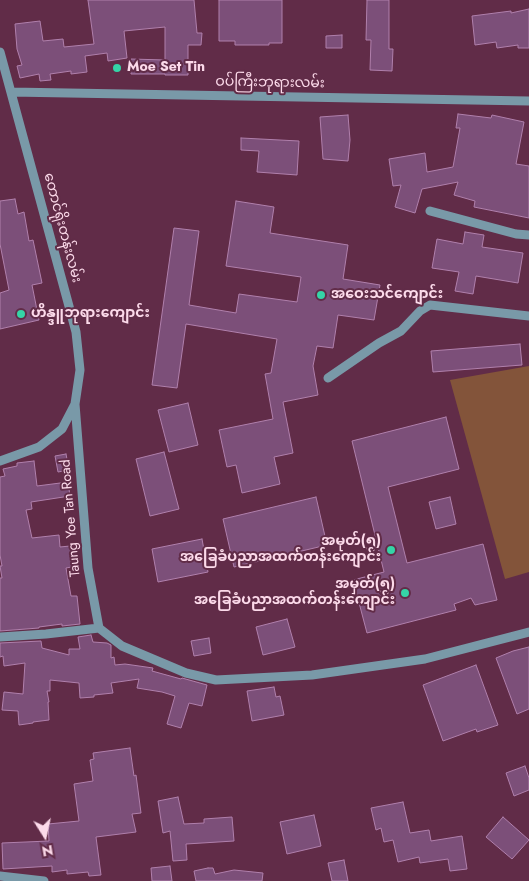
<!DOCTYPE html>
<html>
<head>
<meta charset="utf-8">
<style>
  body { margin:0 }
  #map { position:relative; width:529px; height:881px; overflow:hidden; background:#612c48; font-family:Jost,sans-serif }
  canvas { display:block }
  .north { position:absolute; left:20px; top:811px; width:50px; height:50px; -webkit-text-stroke:4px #612c48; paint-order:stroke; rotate:170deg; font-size:14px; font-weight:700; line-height:20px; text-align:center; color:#fcdaea }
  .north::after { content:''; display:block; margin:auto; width:18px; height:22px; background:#fcdaea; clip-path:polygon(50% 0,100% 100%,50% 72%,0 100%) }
</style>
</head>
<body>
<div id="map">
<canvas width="529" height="881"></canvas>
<div class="north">N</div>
</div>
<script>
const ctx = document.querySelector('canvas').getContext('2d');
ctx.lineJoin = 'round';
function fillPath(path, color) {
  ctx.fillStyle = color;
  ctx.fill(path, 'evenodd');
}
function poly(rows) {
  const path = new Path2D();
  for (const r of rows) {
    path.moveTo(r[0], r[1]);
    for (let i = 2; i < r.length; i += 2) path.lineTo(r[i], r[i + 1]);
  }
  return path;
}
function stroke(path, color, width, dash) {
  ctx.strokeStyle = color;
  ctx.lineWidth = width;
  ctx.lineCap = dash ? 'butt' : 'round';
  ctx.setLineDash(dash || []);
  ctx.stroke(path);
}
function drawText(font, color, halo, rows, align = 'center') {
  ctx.font = font + ' Jost,"Noto Sans Myanmar",sans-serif';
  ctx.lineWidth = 4;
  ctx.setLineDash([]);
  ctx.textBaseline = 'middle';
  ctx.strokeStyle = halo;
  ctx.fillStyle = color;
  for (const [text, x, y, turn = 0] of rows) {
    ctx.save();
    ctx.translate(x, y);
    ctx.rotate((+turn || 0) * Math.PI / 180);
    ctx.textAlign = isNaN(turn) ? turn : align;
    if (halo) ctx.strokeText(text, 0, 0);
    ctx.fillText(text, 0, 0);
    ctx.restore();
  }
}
const green = poly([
  [529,366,529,572,505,579,450,380]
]);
const building = poly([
  [88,0,194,0,197,33,202,33,201,45,188,45,188,75,165,75,165,74,131,74,131,59,165,60,165,27,124,31,127,58,108,61,107,53,85,56,87,72,71,74,71,71,50,74,51,80,40,81,39,74,20,78,17,66,22,65,17,49,15,24,40,21,43,41,63,39,64,47,94,44,88,0],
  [219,0,282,0,282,43,269,43,269,45,235,45,235,41,219,41,219,0],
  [367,0,389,0,389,49,393,49,392,71,370,70,371,40,366,40,367,0],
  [529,9,529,48,518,48,518,45,497,48,496,42,475,45,472,16,511,11,511,13,529,9],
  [342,35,342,48,326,48,326,36,342,35],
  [458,114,491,118,492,115,524,122,516,164,529,166,529,218,474,207,475,201,454,195,458,182,422,189,415,213,395,207,401,185,393,186,389,159,425,153,427,172,453,167,460,128,456,128,458,114],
  [348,115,350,140,348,161,323,159,320,117,348,115],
  [241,138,299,141,297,175,257,172,259,151,241,150,241,138],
  [15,199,18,214,24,212,29,241,33,240,42,283,32,285,39,320,0,329,0,293,9,290,0,244,0,201,15,199],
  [236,201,274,207,270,233,348,245,343,279,380,285,374,320,338,315,333,348,317,346,313,366,318,395,283,402,293,453,274,457,280,484,242,493,236,465,227,467,219,430,273,419,265,374,271,373,277,339,186,324,177,388,152,385,174,228,199,231,189,305,236,313,239,294,297,302,301,277,226,266,236,201],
  [465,232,484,235,482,247,523,253,518,283,476,276,473,294,455,291,459,272,432,268,437,239,463,244,465,232],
  [520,344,522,365,433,372,431,351,520,344],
  [188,403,198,445,169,452,158,410,188,403],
  [446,417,459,469,388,487,407,563,483,544,497,600,475,605,471,598,454,604,456,610,367,633,353,580,384,572,352,441,446,417],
  [164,452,179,509,150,516,136,459,164,452],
  [66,454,69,470,58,472,55,456,66,454],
  [34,461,37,486,68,482,70,496,31,502,32,509,26,510,32,538,59,535,60,547,70,546,72,555,75,555,77,566,66,568,71,596,77,596,80,624,62,626,62,624,39,627,39,628,0,631,0,578,2,578,0,566,2,566,0,555,0,477,5,476,3,469,17,466,17,463,34,461],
  [316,497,327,545,234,567,223,519,316,497],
  [450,497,456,524,436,529,429,502,450,497],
  [202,539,208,572,158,582,152,549,202,539],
  [287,619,295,647,263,655,256,627,287,619],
  [91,635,93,642,107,643,111,645,111,658,114,657,115,665,125,664,153,668,152,671,181,679,182,678,207,685,202,706,189,703,181,728,167,724,175,696,162,692,137,688,139,679,111,683,113,693,94,695,94,697,80,698,79,683,50,680,50,691,47,691,49,702,48,702,49,720,33,722,33,723,19,725,18,711,2,710,4,692,23,694,25,663,4,666,3,656,0,657,0,643,41,641,42,648,69,655,69,649,80,649,78,637,91,635],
  [209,638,211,653,194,656,191,641,209,638],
  [529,647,529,709,517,714,496,658,513,651,529,647],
  [476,665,498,725,477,732,476,729,443,741,423,685,476,665],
  [274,687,276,697,280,696,284,715,252,721,247,691,274,687],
  [130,748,134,776,136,775,141,813,132,814,136,832,96,837,101,875,89,876,88,872,67,874,67,870,52,872,52,866,3,869,2,843,49,841,48,824,79,821,74,784,93,781,90,760,94,759,93,753,130,748],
  [525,766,529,778,529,790,514,796,506,773,525,766],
  [178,797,184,824,204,823,204,819,232,817,234,841,186,844,187,860,173,861,170,831,163,833,158,801,178,797],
  [403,802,410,833,429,830,431,841,462,836,467,869,450,871,448,859,420,863,419,857,398,862,393,840,384,842,381,828,376,830,371,808,403,802],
  [314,815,321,846,287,854,280,822,314,815],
  [503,817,529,840,512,859,486,837,503,817],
  [344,860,348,881,332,881,328,863,344,860],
  [170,866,172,881,152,881,151,868,170,866],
  [208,868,213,868,215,874,234,870,263,873,262,881,196,881,194,871,208,868]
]);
const minor = poly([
  [0,52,76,332,80,370,75,404,62,429,39,447,0,461],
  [11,92,529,101],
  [430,211,516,234,529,235],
  [328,378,379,343,401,331,420,311,430,305,529,316],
  [75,404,88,568,99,628],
  [0,637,46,634,99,628,122,646,186,673,216,680,312,675,425,659,529,632],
  [0,876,44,881]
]);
const markers = [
  [117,68,5,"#35d4a7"],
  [321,295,5,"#35d4a7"],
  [21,314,5,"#35d4a7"],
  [391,550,5,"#35d4a7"],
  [405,593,5,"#35d4a7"]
];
const poiNames = [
  ["Moe Set Tin",127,68],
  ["အဝေးသင်ကျောင်း",331,295],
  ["ဟိန္ဒူဘုရားကျောင်း",31,314],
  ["အမုတ်(၅)",381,542,"right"],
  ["အခြေခံပညာအထက်တန်းကျောင်း",381,558,"right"],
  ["အမှတ်(၅)",395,585,"right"],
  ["အခြေခံပညာအထက်တန်းကျောင်း",395,601,"right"]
];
const streetNames = [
  ["ဝပ်ကြီးဘုရားလမ်း",270,83,1],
  ["တောင်ရိုးတန်းလမ်း",62,228,75],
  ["Taung Yoe Tan Road",71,518,-95]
];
fillPath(green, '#83543a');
fillPath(building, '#7c4f79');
stroke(building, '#b080ac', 1);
stroke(minor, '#7999a8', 9);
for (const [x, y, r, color] of markers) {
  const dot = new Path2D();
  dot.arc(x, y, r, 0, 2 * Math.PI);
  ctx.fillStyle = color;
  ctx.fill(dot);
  stroke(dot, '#612c48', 2);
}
drawText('bold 14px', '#fcdaea', '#612c48', poiNames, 'left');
drawText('14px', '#fcdaea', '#612c48', streetNames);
</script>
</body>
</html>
